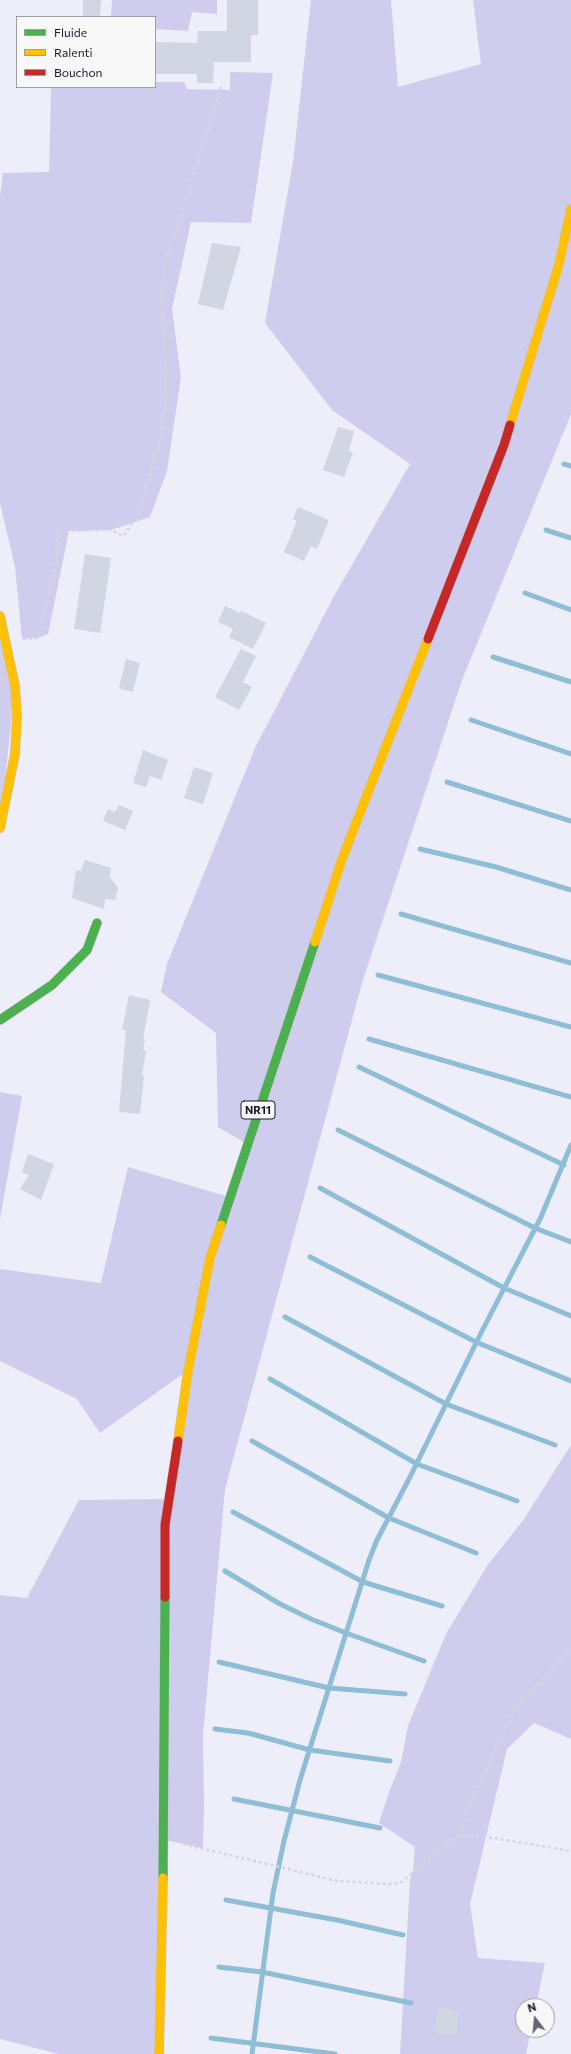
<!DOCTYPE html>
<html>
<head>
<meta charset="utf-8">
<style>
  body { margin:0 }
  #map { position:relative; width:571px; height:2054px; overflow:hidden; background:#eeedfa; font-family:Commissioner,sans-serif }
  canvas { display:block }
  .legend { position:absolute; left:16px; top:16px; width:140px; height:72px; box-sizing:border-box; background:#f8f8f8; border:1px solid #9f9ea6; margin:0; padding:5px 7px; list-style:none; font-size:12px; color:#1a182c }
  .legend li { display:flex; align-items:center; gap:8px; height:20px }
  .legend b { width:20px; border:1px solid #9f9ea6 }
  .north { position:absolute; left:515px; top:1998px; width:40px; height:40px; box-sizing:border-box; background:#f8f8f8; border:1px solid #9f9ea6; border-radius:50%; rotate:344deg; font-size:11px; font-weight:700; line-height:16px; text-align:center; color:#1a182c }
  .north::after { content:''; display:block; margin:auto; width:14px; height:18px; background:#646374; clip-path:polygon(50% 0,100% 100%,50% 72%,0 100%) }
</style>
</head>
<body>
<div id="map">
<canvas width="571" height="2054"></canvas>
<ul class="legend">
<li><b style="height:5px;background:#4caf50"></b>Fluide</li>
<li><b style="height:5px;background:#ffc107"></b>Ralenti</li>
<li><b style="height:5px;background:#c62828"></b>Bouchon</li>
</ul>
<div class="north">N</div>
</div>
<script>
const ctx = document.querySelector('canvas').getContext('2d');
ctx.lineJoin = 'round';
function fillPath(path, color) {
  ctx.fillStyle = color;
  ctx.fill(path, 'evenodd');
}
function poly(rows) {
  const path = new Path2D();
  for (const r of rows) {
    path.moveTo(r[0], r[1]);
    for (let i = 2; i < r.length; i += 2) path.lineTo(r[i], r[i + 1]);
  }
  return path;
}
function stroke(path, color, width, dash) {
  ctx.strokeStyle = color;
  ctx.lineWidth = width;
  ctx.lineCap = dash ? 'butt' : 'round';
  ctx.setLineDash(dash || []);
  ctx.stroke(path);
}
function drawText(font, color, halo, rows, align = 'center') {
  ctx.font = font + ' Commissioner,sans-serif';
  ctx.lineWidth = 3;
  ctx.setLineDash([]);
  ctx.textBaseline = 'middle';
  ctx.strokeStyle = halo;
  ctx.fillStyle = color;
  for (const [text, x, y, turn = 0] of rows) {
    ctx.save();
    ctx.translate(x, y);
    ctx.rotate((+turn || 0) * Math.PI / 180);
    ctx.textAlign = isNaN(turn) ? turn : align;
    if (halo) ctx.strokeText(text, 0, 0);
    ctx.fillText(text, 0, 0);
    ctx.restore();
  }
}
const green = poly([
  [112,0,217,0,217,14,192,12,188,31,155,29,155,17,111,17],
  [311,0,391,0,398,87,481,64,473,0,571,0,571,414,462,680,362,983,225,1489,203,1735,204,1806,203,1848,165,1840,159,2054,59,2054,0,2039,0,1595,27,1598,79,1500,169,1499,187,1371,100,1433,77,1399,0,1361,0,1269,101,1283,128,1167,229,1197,247,1144,218,1127,216,1033,161,992,167,964,255,748,333,598,410,464,332,410,265,323,293,162],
  [230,72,273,73,251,223,191,222,172,309,181,377,167,471,150,517,111,530,69,531,48,634,38,638,22,639,15,567,0,503,0,196,3,173,49,172,51,87,155,87,155,82,184,82,187,89,230,90],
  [0,616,15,686,0,828],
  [0,1092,22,1096,0,1219],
  [571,1445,571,1739,534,1723,507,1749,470,1904,478,1958,545,1963,536,2006,523,2006,523,2030,531,2030,526,2054,400,2054,410,1880,413,1871,415,1847,379,1823,388,1795,401,1762,408,1726,446,1634,487,1566,524,1519]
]);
const stream = poly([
  [564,464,571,466],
  [546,530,571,538],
  [525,593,571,610],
  [493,657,571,682],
  [471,720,571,754],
  [447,782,571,821],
  [420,849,496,867,571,890],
  [401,914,571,963],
  [378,975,571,1027],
  [369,1039,571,1097],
  [359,1067,564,1165],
  [338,1130,535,1228,571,1242],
  [320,1188,504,1288,571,1316],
  [310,1257,476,1342,571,1381],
  [285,1317,446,1404,555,1445],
  [270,1379,417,1464,517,1501],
  [252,1441,389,1518,476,1553],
  [233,1512,363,1582,442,1606],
  [225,1571,280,1604,311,1619,346,1633,424,1661],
  [219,1662,329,1688,405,1694],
  [215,1729,248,1733,310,1750,390,1761],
  [234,1799,380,1828],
  [226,1900,337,1920,403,1935],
  [219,1967,262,1972,411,2003],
  [211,2038,335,2054],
  [252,2054,273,1893,284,1841,300,1780,369,1560,377,1540,410,1477,481,1333,541,1217,571,1145]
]);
const building = poly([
  [83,0,101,0,100,17,83,17],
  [227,0,258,0,258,35,251,35,251,62,214,62,213,83,197,83,197,74,155,74,155,42,197,43,198,31,227,31],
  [212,243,241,247,223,310,198,304],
  [338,427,354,431,349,451,353,452,344,477,323,470],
  [298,507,329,520,317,549,311,546,304,561,284,552,297,521,293,519],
  [85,554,111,558,100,633,74,629],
  [225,606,240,613,241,611,266,623,253,649,229,637,233,629,218,622],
  [241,649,256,656,243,682,252,687,239,710,215,697],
  [126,659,140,663,133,692,119,688],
  [143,750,168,760,161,780,150,776,146,787,133,783],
  [194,767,213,773,203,804,184,798],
  [119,805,133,811,125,830,103,821,108,809,115,812],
  [85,860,111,868,110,877,118,888,115,900,105,899,104,909,72,898,76,870,81,871],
  [129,995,150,1000,143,1039,145,1039,143,1050,146,1051,142,1075,144,1076,140,1114,119,1112,126,1030,122,1030],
  [28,1154,54,1164,41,1200,20,1189,29,1175,22,1172],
  [438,2008,458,2011,456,2035,435,2033]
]);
const path = poly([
  [23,639,38,638,55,568,58,531,111,530,123,536,137,517,159,447,165,405,165,357,162,310,164,267,221,87],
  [459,1835,482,1836,571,1851],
  [183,1844,338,1881,389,1884,400,1883,459,1835,472,1799,516,1707,571,1650]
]);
const fast = poly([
  [0,1020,52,985,87,950,97,923],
  [221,1225,315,942],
  [163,1878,165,1597]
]);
const slow = poly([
  [510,425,559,264,571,209],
  [0,616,15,686,17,716,15,754,0,828],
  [315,942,342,859,428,639],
  [178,1441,188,1371,210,1258,221,1225],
  [159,2054,163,1878]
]);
const jam = poly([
  [428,639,504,445,510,425],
  [165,1597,165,1525,178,1441]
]);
const shields = [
  [258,1110,34]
];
const shieldNames = [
  ["NR11",258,1110]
];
fillPath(green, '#cfcded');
stroke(stream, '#8ebdd6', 5);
fillPath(building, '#d2d5e2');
stroke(fast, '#c5c4d4', 10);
stroke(slow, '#c5c4d4', 10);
stroke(jam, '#c5c4d4', 10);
stroke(path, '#d6d6db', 2.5, [3, 3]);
stroke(fast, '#4caf50', 9);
stroke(slow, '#ffc107', 9);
stroke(jam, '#c62828', 9);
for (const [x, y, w] of shields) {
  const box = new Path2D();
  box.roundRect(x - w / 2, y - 9, w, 18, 3);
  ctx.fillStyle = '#f8f8f8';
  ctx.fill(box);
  stroke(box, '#1a182c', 1);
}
drawText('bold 11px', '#1a182c', null, shieldNames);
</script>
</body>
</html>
